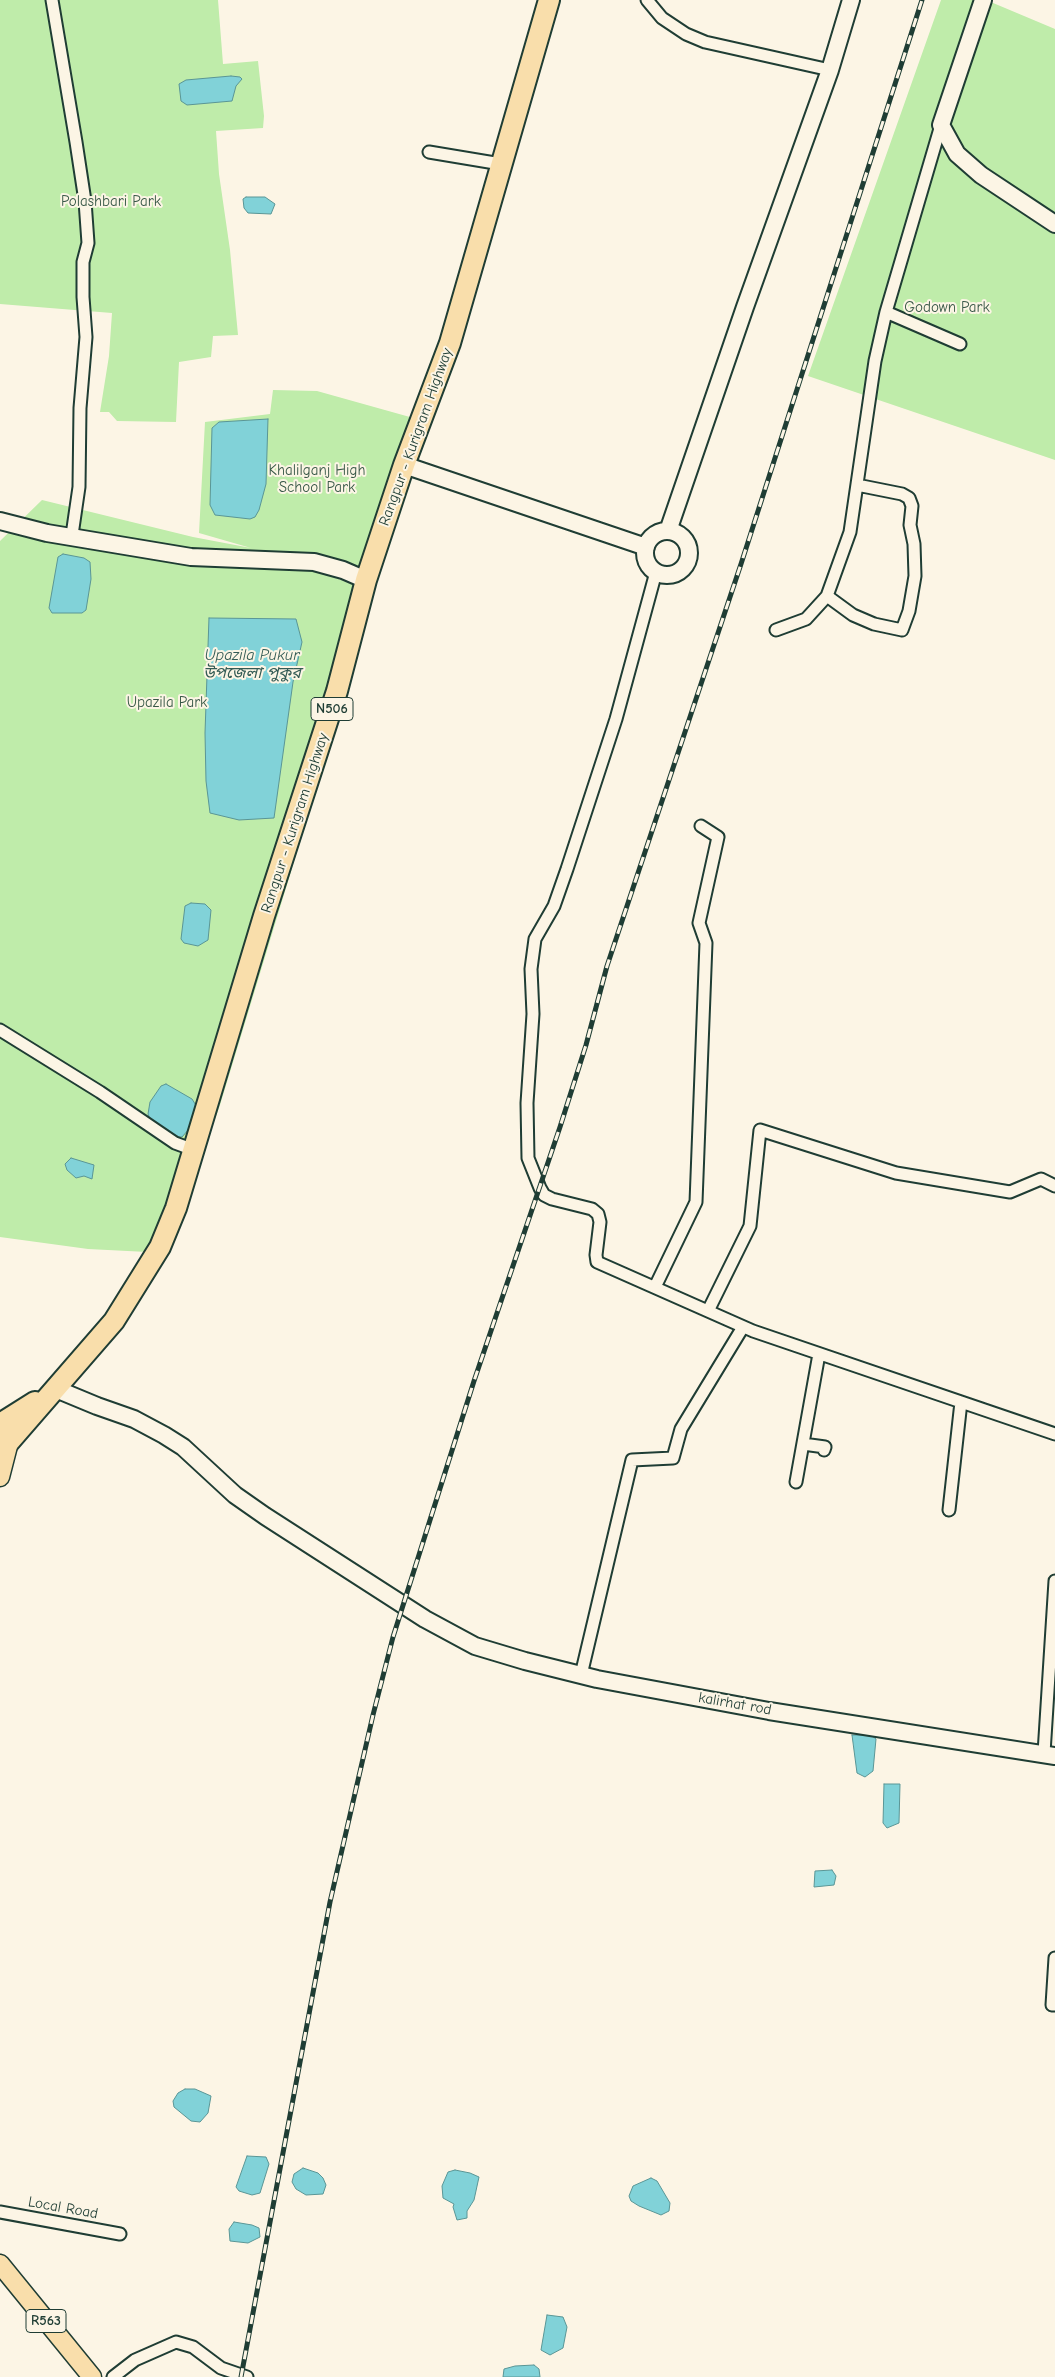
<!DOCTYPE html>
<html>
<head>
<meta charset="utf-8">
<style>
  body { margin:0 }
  canvas { display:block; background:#fcf5e5 }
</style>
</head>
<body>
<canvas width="1055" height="2377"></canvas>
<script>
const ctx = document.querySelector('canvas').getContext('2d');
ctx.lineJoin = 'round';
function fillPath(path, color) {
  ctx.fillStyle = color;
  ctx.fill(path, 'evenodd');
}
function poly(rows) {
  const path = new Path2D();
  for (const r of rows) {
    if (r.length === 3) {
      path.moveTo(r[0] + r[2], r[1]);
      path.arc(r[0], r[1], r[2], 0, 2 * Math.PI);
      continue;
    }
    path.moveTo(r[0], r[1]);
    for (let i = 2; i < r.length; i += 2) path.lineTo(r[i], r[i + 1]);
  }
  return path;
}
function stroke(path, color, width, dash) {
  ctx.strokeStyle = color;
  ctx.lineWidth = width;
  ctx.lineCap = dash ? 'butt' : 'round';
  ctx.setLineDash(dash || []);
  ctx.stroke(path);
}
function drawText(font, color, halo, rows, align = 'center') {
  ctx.font = font + ' "Comic Neue","Noto Sans Bengali",sans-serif';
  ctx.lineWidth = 4;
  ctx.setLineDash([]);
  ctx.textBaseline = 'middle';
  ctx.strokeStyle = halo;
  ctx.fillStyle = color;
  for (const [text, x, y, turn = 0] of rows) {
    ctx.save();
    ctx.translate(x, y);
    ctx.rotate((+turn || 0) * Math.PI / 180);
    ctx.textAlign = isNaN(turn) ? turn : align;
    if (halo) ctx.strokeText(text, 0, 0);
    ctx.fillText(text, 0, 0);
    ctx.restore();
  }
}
const green = poly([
  [0,0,218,0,223,64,258,61,264,116,263,128,216,131,219,174,230,250,238,335,213,336,211,357,179,362,176,422,117,421,109,412,100,412,109,356,112,313,0,304],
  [941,0,986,0,1055,29,1055,460,808,376],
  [273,390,317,391,417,419,374,571,294,561,371,592,345,694,220,1105,167,1253,88,1249,0,1237,0,541,42,500,193,537,251,548,199,533,205,422,270,414]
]);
const water = poly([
  [231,76,240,77,242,79,236,86,232,101,187,105,181,101,179,84,186,80,231,76],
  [246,197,265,197,275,204,271,214,248,213,244,208,243,199,246,197],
  [268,419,266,484,259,510,255,517,250,519,215,515,210,505,212,428,219,422,268,419],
  [63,554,84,558,90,562,91,579,86,610,82,613,52,613,49,608,58,557,63,554],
  [209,618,296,619,302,642,293,682,274,818,239,820,210,813,206,781,205,733,209,618],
  [191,903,205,904,211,910,208,940,198,946,184,943,181,939,185,906,191,903],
  [166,1084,192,1099,197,1107,196,1121,182,1137,175,1136,150,1119,148,1114,150,1102,161,1086,166,1084],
  [71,1158,94,1165,92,1179,84,1176,76,1178,67,1170,65,1164,71,1158],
  [852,1735,871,1735,876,1739,873,1771,865,1777,857,1773,852,1735],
  [884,1784,900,1784,899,1823,887,1828,883,1823,884,1784],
  [832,1870,836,1876,834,1885,814,1887,815,1871,832,1870],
  [185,2089,195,2089,211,2096,208,2113,200,2122,191,2121,174,2107,173,2101,178,2093,185,2089],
  [247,2156,266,2157,269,2164,260,2193,252,2195,239,2191,236,2187,247,2156],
  [303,2168,318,2173,323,2178,326,2185,323,2194,306,2195,296,2189,292,2182,294,2174,303,2168],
  [455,2170,470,2173,479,2177,474,2200,467,2211,467,2218,457,2220,453,2207,454,2204,443,2198,442,2186,448,2172,455,2170],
  [651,2178,657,2181,670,2203,669,2211,661,2215,639,2206,631,2201,629,2196,633,2186,651,2178],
  [234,2222,252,2225,259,2228,260,2237,248,2243,230,2241,229,2229,234,2222],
  [547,2315,563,2317,567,2327,563,2348,550,2355,541,2350,547,2315],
  [534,2365,539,2369,540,2377,503,2377,504,2369,515,2366,534,2365]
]);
const street = poly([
  [52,0,76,142,85,201,88,243,83,262,83,297,86,337,80,408,79,487,72,535],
  [647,0,662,18,686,34,705,42,830,70],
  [429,152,501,164],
  [886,312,941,125],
  [656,572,616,719,567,869,554,906,535,939,531,969,533,1014,527,1103,528,1158,540,1188,544,1195,552,1199,592,1209,598,1214,600,1222,596,1255,597,1262,753,1331,1055,1434],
  [827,596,853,615,874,624,902,630,909,611,915,576,914,544,910,525,912,506,909,498,902,494,857,485],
  [776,630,806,619,827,596,850,532,875,361,886,312,960,344],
  [0,1030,100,1092,175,1143,194,1150],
  [655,1287,696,1202,706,943,699,923,718,837,701,826],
  [708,1311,750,1226,760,1130,896,1173,1010,1192,1041,1179,1055,1186],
  [803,1444,825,1447,824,1450],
  [796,1482,819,1354],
  [949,1510,961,1402],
  [581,1675,632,1460,673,1458,681,1429,743,1327],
  [1044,1753,1055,1581],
  [1055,1958,1052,2005,1055,2005],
  [0,2212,120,2234],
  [113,2377,135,2360,176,2342,193,2347,221,2368,247,2377]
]);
const secondary = poly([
  [983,0,941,125,957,154,981,175,1055,224],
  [404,465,646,547],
  [0,521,47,533,191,557,314,562,343,570,366,580],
  [668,531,745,307,830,70,851,0],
  [667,553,22],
  [56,1389,97,1406,134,1419,164,1435,183,1447,235,1495,265,1516,425,1619,475,1646,525,1661,597,1679,769,1711,1055,1756]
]);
const primary = poly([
  [0,1477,9,1442,6,1432],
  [0,2264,92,2377]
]);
const highway = poly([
  [0,1424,35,1402],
  [0,1446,9,1442,114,1321,160,1247,176,1208,264,916,337,691,366,580,404,465,450,343,549,0]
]);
const rail = poly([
  [241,2377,330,1902,373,1715,393,1637,474,1381,560,1127,586,1045,607,966,741,564,922,0]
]);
const shields = [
  [332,709,42],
  [46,2321,40]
];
const shieldNames = [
  ["N506",332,709],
  ["R563",46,2321]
];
const parkNames = [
  ["Polashbari Park",111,202],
  ["Godown Park",947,308],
  ["Khalilganj High",317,471],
  ["School Park",317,488],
  ["Upazila Park",167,703]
];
const streetNames = [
  ["Rangpur - Kurigram Highway",416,437,-70],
  ["Rangpur - Kurigram Highway",295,823,-72],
  ["kalirhat rod",735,1704,10],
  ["Local Road",63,2208,10]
];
const waterNames = [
  ["Upazila Pukur",252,655],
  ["উপজেলা পুকুর",252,673]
];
fillPath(green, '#bfecaa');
fillPath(water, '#81d2d8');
stroke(water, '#5a9696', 1);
stroke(street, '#1f3d34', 15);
stroke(secondary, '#1f3d34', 20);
stroke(primary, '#1f3d34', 21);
stroke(highway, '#1f3d34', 24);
stroke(street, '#fcf5e5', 11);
stroke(secondary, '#fcf5e5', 16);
stroke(primary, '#f9deab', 18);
stroke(highway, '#f9deab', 20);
stroke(rail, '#1f3d34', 5);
stroke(rail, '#fcf5e5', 3, [9]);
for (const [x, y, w] of shields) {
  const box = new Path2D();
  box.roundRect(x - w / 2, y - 11.5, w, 23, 4);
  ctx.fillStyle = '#fcf5e5';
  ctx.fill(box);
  stroke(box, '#1f3d34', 1);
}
drawText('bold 14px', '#1f3d34', null, shieldNames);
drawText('15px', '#375746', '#fcf5e5', parkNames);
drawText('15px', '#1f3d34', '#fcf5e5', streetNames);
drawText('italic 16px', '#335b55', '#fcf5e5', waterNames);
</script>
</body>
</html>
